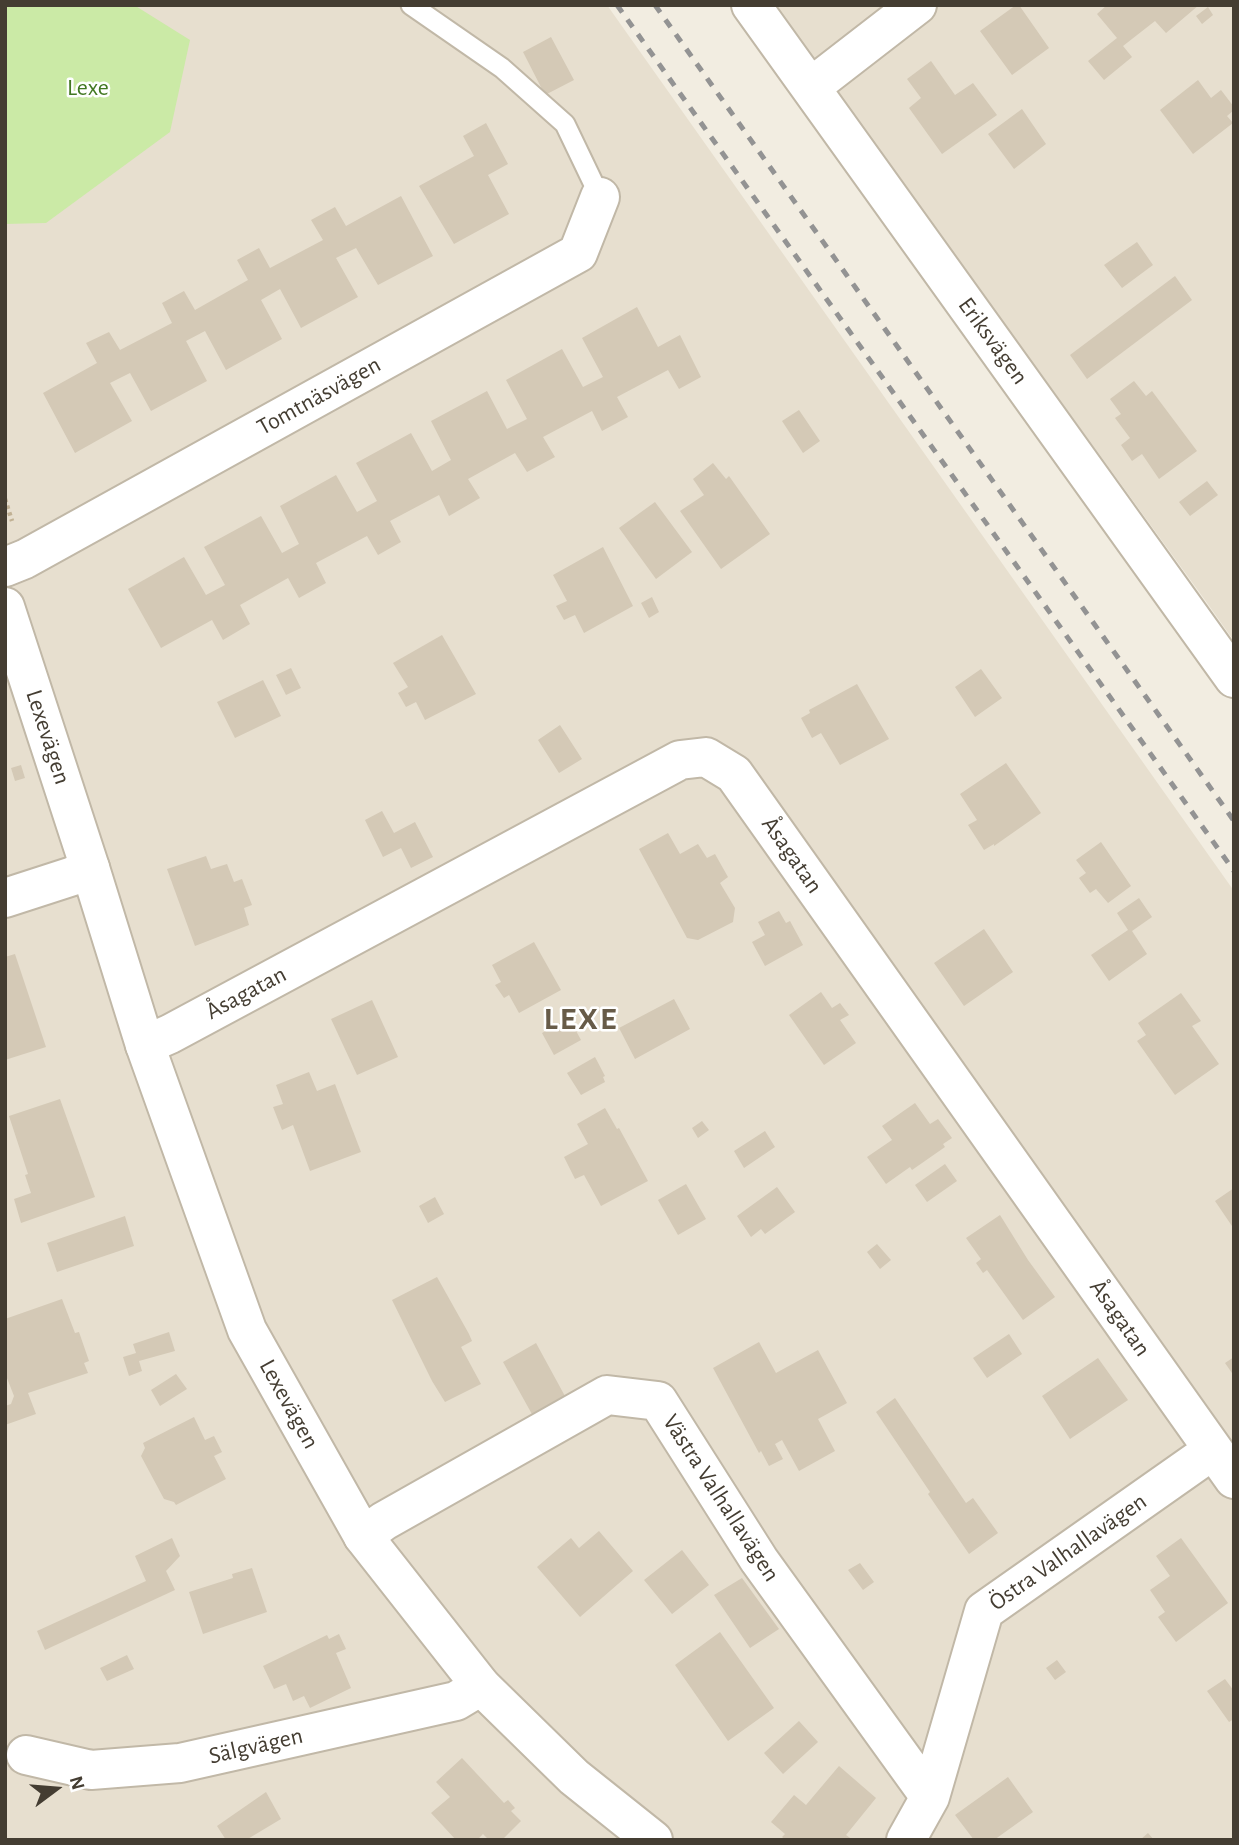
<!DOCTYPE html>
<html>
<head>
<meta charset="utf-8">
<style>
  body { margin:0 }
  #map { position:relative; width:1239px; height:1845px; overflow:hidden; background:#f2ede1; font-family:"Alegreya Sans",sans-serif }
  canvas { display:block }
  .frame { position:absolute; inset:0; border:7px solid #443d32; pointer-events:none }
  .north { position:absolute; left:21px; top:1754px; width:70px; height:70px; -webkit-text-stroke:5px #fff; paint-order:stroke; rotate:74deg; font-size:19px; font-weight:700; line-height:28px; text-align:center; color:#443d32 }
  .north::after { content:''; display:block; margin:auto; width:24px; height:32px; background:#443d32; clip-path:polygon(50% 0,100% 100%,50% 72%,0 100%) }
</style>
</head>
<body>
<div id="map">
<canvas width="1239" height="1845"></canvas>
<div class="frame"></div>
<div class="north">N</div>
</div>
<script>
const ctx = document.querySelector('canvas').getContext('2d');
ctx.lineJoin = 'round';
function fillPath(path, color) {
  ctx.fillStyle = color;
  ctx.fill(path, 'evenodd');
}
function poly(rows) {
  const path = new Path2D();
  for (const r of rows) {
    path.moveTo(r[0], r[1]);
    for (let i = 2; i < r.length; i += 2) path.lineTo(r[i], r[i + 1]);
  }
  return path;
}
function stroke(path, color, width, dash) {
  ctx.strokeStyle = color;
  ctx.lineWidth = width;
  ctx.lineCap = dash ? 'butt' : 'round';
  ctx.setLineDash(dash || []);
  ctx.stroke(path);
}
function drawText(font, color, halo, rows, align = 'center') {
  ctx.font = font + ' "Alegreya Sans",sans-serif';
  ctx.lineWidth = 5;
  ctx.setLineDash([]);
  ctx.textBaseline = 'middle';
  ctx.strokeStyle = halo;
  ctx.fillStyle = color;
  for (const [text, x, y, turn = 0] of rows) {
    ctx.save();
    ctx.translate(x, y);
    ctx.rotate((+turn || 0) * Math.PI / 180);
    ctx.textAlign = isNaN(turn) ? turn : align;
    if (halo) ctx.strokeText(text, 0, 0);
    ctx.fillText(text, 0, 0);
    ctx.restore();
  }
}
const residential = poly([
  [5,5,607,5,1234,891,1234,1840,5,1840],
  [773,5,1234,5,1234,641,1205,600]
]);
const green = poly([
  [5,5,134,5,190,40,170,132,46,223,5,224]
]);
const building = poly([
  [1016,5,1019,5,1049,48,1012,75,980,31],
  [1107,5,1199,5,1166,33,1155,21,1123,46,1132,57,1104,80,1088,61,1117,38,1097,14],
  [1208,7,1213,15,1202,24,1196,16],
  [551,37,574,80,545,95,523,52],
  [931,61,955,95,973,83,997,115,942,154,909,108,921,98,907,79],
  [1198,80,1211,98,1221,90,1234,107,1234,110,1227,116,1233,123,1193,154,1160,110],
  [1022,109,1046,144,1014,169,988,134],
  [486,123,508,164,488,175,509,214,454,244,419,186,474,156,463,136],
  [401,196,433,256,378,285,356,248,336,258,358,297,301,328,280,289,261,300,282,339,226,370,205,331,186,341,207,381,151,411,130,373,110,383,132,421,75,453,43,393,97,363,86,343,109,332,120,350,172,323,162,303,184,291,195,310,248,280,237,260,259,248,270,268,323,240,311,220,335,207,346,226],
  [1137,242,1153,265,1122,288,1104,265],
  [1175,276,1192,300,1087,379,1070,355],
  [637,307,658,347,680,335,701,377,679,389,668,370,617,397,628,417,602,431,592,411,543,437,555,457,527,472,515,453,468,479,480,498,449,516,439,495,390,521,401,542,378,555,367,536,316,563,326,583,299,598,288,578,240,605,250,624,223,640,212,620,161,648,128,589,184,557,206,595,225,585,204,547,261,516,282,553,299,544,280,506,336,475,357,512,377,501,356,463,411,433,432,471,451,460,431,421,487,391,507,429,527,419,506,380,562,349,583,387,603,377,582,338],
  [1134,381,1146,396,1152,391,1197,451,1159,479,1142,454,1132,461,1121,445,1130,438,1115,418,1121,414,1110,399],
  [799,410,820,441,803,453,782,421],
  [713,463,726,479,729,476,770,534,721,569,680,511,704,495,693,479],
  [1207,481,1218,495,1190,516,1179,502],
  [655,502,692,552,656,579,619,528],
  [603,547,633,606,584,633,575,615,564,620,556,606,567,601,553,575],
  [652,597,659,612,649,618,641,603],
  [442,635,476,694,425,720,416,702,406,707,398,693,408,687,393,663],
  [291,668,301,688,286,695,276,675],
  [981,669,1002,698,975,717,955,687],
  [263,680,281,716,235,738,217,702],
  [857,684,889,739,840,765,821,733,812,738,801,718,810,713,809,710],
  [560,725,582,759,559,773,538,740],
  [1006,763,1041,813,994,846,994,844,984,850,968,825,977,820,960,794],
  [21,765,25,778,15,781,11,768],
  [382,811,394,833,415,822,433,857,411,868,401,848,383,857,365,820],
  [668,833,680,854,698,844,707,858,715,854,728,877,720,883,735,908,733,922,698,940,687,938,639,849],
  [1101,842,1131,886,1108,903,1096,889,1090,893,1079,878,1086,873,1076,860],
  [206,856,211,869,227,864,234,882,242,879,252,905,244,908,249,925,195,946,167,869],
  [1139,898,1152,917,1132,931,1147,954,1109,981,1091,955,1128,930,1117,913],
  [779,911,786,923,790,921,803,945,765,966,752,942,765,935,758,922],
  [984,929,1013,972,964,1006,934,963],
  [534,942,561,990,519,1013,509,995,504,998,495,985,501,982,492,965],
  [15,954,46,1047,5,1060,5,957],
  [821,992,832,1008,840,1003,849,1015,840,1020,856,1043,824,1065,789,1015],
  [1181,993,1201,1021,1192,1026,1219,1064,1175,1095,1137,1041,1146,1035,1138,1023],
  [674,999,690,1029,635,1059,619,1028],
  [372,1000,398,1057,357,1075,331,1019],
  [569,1018,581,1040,554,1055,542,1033],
  [595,1057,605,1076,603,1077,605,1082,581,1095,567,1073],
  [309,1072,317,1091,335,1084,361,1152,310,1171,293,1125,282,1130,273,1107,283,1104,276,1085],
  [60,1099,95,1197,21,1223,14,1199,31,1193,25,1175,28,1174,9,1116],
  [915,1103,930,1124,938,1119,952,1138,943,1144,945,1147,912,1170,910,1167,886,1184,867,1157,892,1140,882,1126],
  [605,1108,617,1129,619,1128,648,1181,601,1206,584,1175,575,1179,564,1157,588,1144,577,1124],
  [702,1121,709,1130,698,1138,692,1128],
  [765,1131,775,1147,744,1168,734,1151],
  [945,1164,957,1181,927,1202,915,1185],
  [686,1184,706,1219,678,1235,658,1200],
  [777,1187,795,1212,765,1234,761,1229,751,1237,737,1216],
  [1234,1188,1234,1229,1215,1201],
  [435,1197,444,1214,428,1223,419,1206],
  [1000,1215,1028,1260,1055,1297,1023,1320,987,1270,983,1273,976,1263,981,1259,966,1238],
  [125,1216,134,1246,57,1272,47,1243],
  [877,1244,891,1260,880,1269,867,1252],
  [437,1277,469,1334,472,1341,461,1347,481,1384,445,1402,432,1381,392,1300],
  [62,1299,75,1333,79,1332,89,1361,84,1363,88,1373,28,1393,36,1414,5,1425,5,1406,11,1404,14,1396,5,1373,5,1319],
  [169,1332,175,1351,139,1361,142,1371,129,1376,123,1357,136,1353,133,1344],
  [1009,1334,1022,1354,987,1378,973,1358],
  [759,1342,776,1373,818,1350,847,1403,818,1419,835,1451,799,1471,782,1440,775,1444,783,1459,769,1466,761,1451,759,1453,713,1368],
  [536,1343,566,1398,533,1416,503,1362],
  [1234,1357,1234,1376,1225,1363],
  [1098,1358,1128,1400,1070,1439,1042,1396],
  [176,1374,187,1389,160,1406,151,1390],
  [895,1398,966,1503,973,1498,998,1533,969,1554,928,1494,930,1492,876,1412],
  [194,1417,205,1440,214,1436,222,1452,214,1456,226,1479,176,1505,174,1502,164,1499,141,1456,145,1448,143,1443],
  [599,1531,633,1571,580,1617,537,1567,571,1538,579,1548],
  [172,1538,180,1556,166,1571,175,1590,45,1650,37,1631,146,1581,135,1556],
  [1181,1538,1228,1603,1176,1642,1158,1617,1165,1612,1150,1590,1170,1576,1156,1556],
  [682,1550,709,1585,672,1614,644,1580],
  [860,1563,874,1582,863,1590,848,1570],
  [252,1568,267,1612,203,1634,189,1592,233,1578,232,1574],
  [742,1578,779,1629,750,1648,714,1595],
  [720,1632,774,1708,728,1741,675,1665],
  [339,1634,346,1649,336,1653,351,1688,310,1708,304,1696,293,1701,286,1684,274,1689,263,1666,327,1635,329,1639],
  [127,1655,134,1669,107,1681,100,1668],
  [1057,1660,1066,1672,1055,1680,1046,1668],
  [1225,1679,1234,1691,1234,1719,1229,1722,1207,1691],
  [799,1721,818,1742,783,1774,764,1753],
  [462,1758,504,1803,508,1800,515,1808,511,1811,521,1821,502,1840,489,1840,483,1834,477,1840,456,1840,431,1813,450,1797,436,1782],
  [839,1766,876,1798,846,1835,853,1840,786,1840,782,1837,785,1834,771,1822,794,1795,806,1805],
  [1008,1777,1033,1812,994,1840,974,1840,955,1815],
  [266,1792,281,1819,246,1840,226,1840,217,1826],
  [1148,1833,1154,1840,1140,1840]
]);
const path = poly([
  [5,499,12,521]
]);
const service = poly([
  [411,5,502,68,565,124,600,197]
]);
const minor = poly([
  [751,5,1234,678],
  [811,87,917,5],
  [5,567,25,559,578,253,600,197],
  [5,898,73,876,90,868],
  [145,1045,170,1034,680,760,706,757,734,774,1234,1479],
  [363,1536,384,1521,607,1395,658,1401,759,1560,930,1797],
  [26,1755,91,1770,180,1763,456,1701,481,1686],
  [906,1840,930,1797,984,1611,1213,1450]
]);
const tertiary = poly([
  [5,607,90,868,145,1045,247,1330,363,1536,481,1686,574,1777,653,1840]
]);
const rail = poly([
  [617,5,1234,871],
  [655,5,1234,821]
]);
const parkNames = [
  ["Lexe",88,88]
];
const streetNames = [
  ["Eriksvägen",993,341,54],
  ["Tomtnäsvägen",319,396,-29],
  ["Lexevägen",48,737,72],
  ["Åsagatan",792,855,55],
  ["Åsagatan",246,993,-28],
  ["Åsagatan",1120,1318,55],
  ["Lexevägen",289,1404,61],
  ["Västra Valhallavägen",721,1498,57],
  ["Östra Valhallavägen",1068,1552,-35],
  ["Sälgvägen",256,1746,-13]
];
const districtNames = [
  ["LEXE",581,1019]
];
fillPath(residential, '#e7dfcf');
fillPath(green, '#cbeaa6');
fillPath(building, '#d4c9b6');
stroke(service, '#c1b8a7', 23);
stroke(minor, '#c1b8a7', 42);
stroke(tertiary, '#c1b8a7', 42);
stroke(path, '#c1b194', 4.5, [3.5, 3.5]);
stroke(service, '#fff', 19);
stroke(minor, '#fff', 38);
stroke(tertiary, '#fff', 38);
stroke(rail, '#939393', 5, [9, 9]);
drawText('24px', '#427822', '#fff', parkNames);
drawText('24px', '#443d32', '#fff', streetNames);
ctx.letterSpacing = '2px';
drawText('bold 32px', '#675b48', '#fff', districtNames);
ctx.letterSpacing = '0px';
</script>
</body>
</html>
